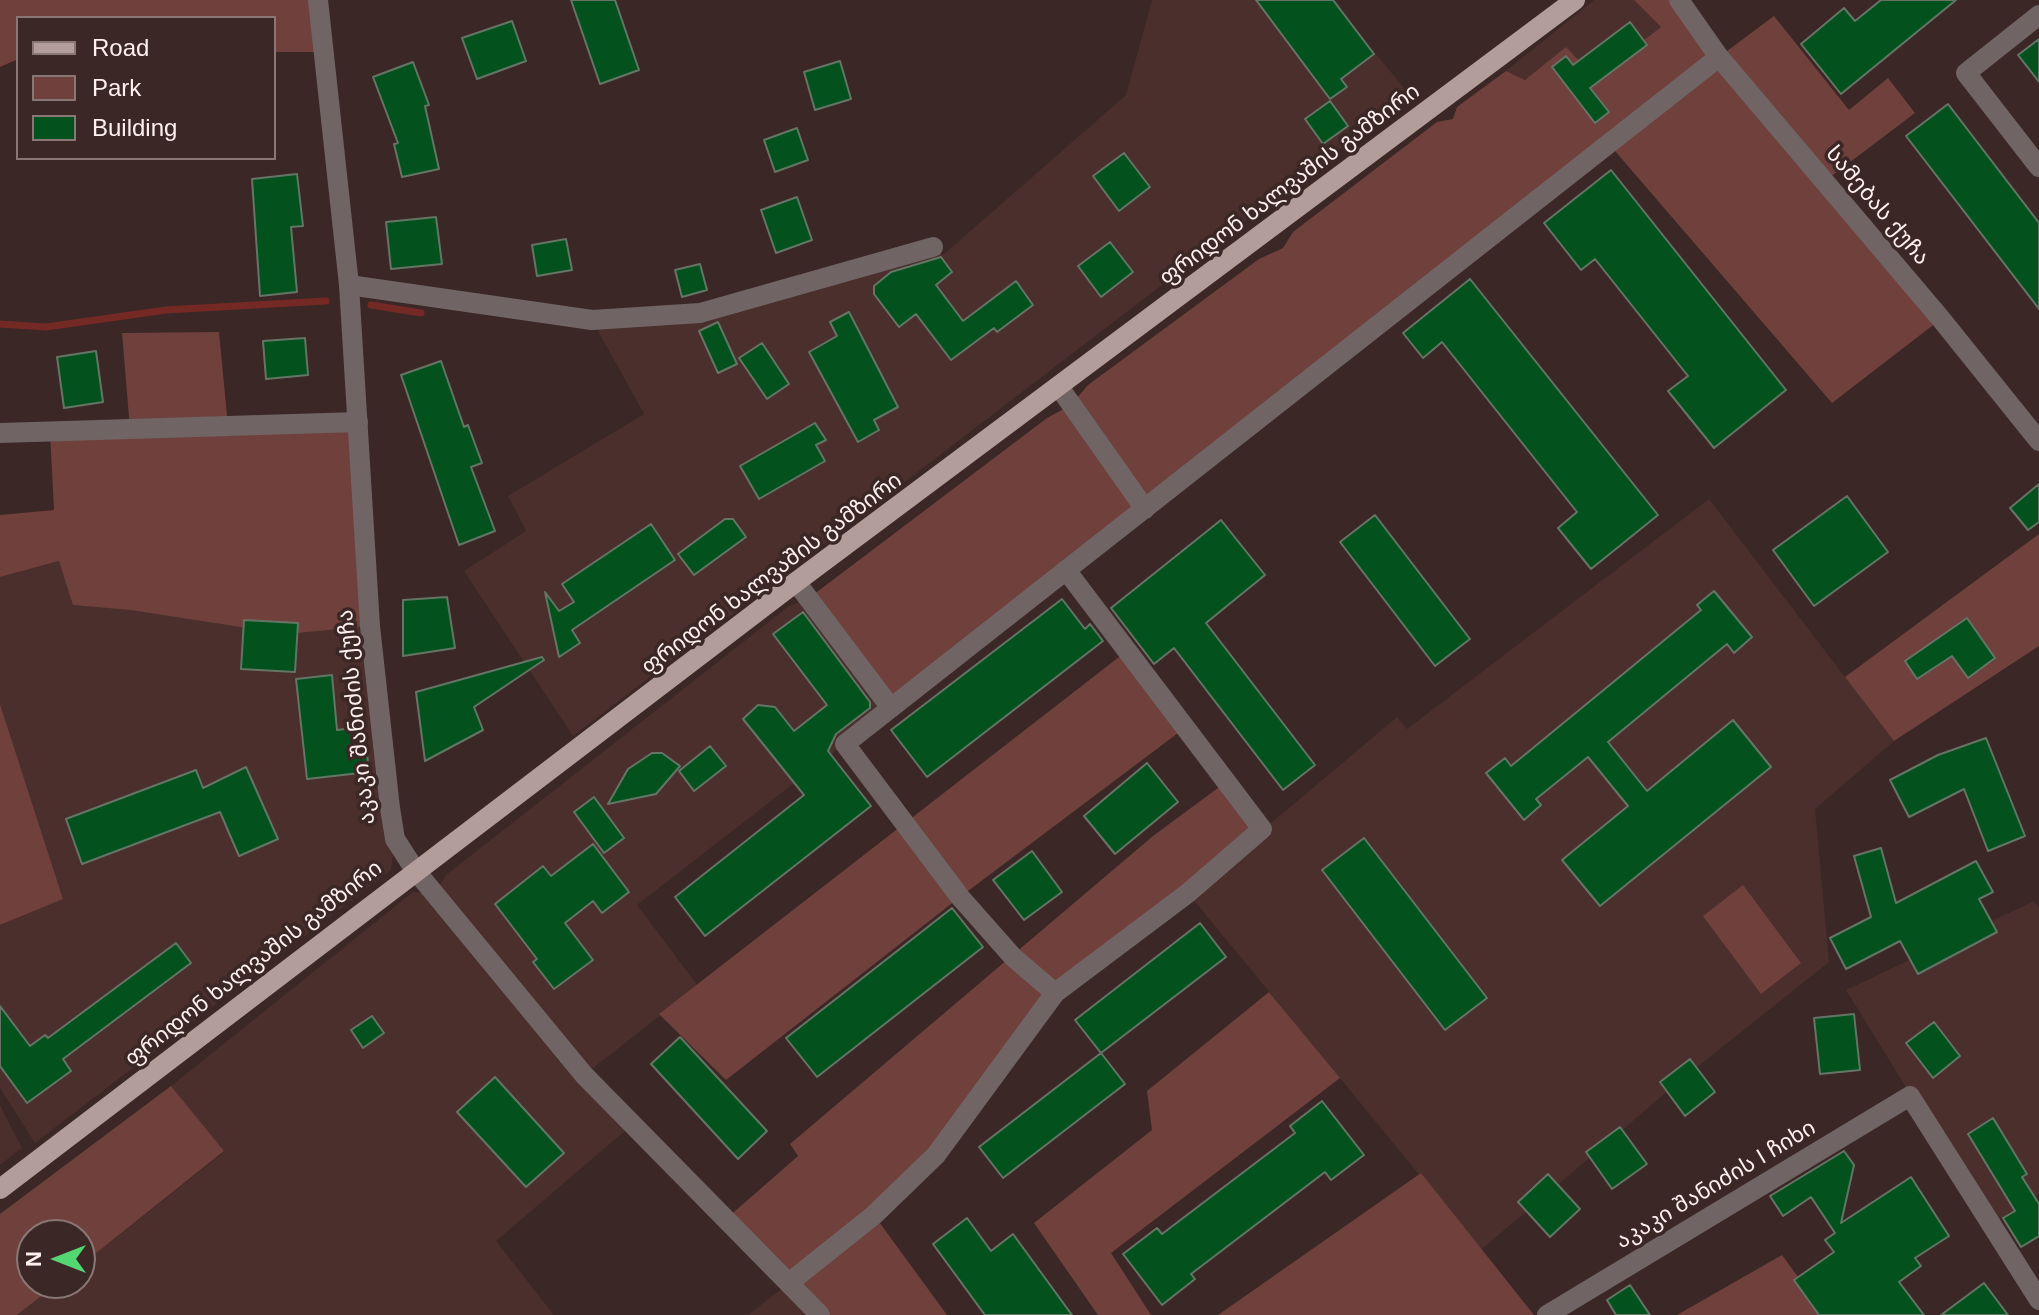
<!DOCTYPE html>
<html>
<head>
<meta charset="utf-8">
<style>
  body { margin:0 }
  #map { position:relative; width:2039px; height:1315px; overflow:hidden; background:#3b2725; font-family:Arial,sans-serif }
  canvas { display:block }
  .legend { position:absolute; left:16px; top:16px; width:260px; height:144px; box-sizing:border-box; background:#3b2725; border:2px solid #897775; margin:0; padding:10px 14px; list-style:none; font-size:24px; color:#fdf0ee }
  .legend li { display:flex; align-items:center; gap:16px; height:40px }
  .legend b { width:40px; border:2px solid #897775 }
  .north { position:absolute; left:16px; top:1219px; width:80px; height:80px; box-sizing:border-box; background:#3b2725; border:2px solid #897775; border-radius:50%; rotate:270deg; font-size:22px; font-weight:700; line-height:32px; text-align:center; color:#fdf0ee }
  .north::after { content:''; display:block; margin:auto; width:28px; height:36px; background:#54d672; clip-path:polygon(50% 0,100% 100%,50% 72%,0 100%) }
</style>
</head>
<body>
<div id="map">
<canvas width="2039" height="1315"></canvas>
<ul class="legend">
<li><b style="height:10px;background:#b29d9a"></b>Road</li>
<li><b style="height:22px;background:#70413c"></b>Park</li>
<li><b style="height:22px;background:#03521e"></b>Building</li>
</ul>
<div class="north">N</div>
</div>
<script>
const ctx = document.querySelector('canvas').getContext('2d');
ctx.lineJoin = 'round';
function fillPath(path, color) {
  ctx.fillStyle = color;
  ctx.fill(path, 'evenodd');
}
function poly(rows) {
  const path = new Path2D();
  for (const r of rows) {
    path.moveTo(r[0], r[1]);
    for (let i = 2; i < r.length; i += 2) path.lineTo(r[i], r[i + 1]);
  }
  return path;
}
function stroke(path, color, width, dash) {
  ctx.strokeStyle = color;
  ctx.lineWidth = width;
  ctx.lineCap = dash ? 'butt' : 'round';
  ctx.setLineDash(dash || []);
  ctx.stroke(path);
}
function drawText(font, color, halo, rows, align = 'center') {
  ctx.font = font + ' Arial,"Noto Sans Georgian",sans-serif';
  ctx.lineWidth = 7;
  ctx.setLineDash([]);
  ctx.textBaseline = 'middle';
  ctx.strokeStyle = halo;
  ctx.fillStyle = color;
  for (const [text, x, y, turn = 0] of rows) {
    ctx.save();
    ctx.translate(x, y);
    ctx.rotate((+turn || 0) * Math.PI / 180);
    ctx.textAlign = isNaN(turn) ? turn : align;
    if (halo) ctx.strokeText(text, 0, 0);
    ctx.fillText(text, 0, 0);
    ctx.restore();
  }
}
const built = poly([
  [1152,0,1331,0,1410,95,573,736,464,571,526,531,508,496,644,414,592,320,700,313,933,247,943,255,1126,95],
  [1594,0,1634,0,1661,27,1595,78,1525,80,1506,71],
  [1709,499,1894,741,1815,809,1829,962,1681,1080,1481,1250,1188,893,1397,717,1407,729],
  [59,561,74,605,370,626,395,839,391,870,35,1143,0,1088,0,925,63,899,0,704,0,577],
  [809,598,891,708,637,905,698,986,584,1075,633,1124,496,1241,554,1315,17,1315,58,1283,80,1283,80,1266,224,1152,171,1086,413,892,434,894,446,875,789,606],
  [2034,901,2039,908,2039,1194,1991,1225,1846,990],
  [0,1105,22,1148,0,1165],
  [790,1282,820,1315,748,1315]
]);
const green = poly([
  [0,0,318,0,324,52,274,52,274,18,18,18,18,59,0,67],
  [1634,0,1679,0,1719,57,1774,16,1849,110,1888,78,1915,113,1825,181,1941,319,1832,403,1609,144,891,708,809,598,1047,418,1071,405,1088,385,1259,259,1283,248,1293,232,1437,122,1453,119,1457,107,1506,71,1525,80,1566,47,1595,78,1661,27],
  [219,332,228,426,358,422,370,626,286,634,131,610,73,605,59,561,0,577,0,515,54,510,50,432,130,429,122,333],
  [2039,534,2039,646,1894,741,1845,677],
  [1128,650,1186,727,960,897,726,1080,659,1014],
  [0,704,63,899,0,925],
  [1226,782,1262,829,1055,993,936,1155,874,1215,947,1315,820,1315,726,1219,798,1156,790,1144,1153,836],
  [1743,885,1801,963,1761,994,1703,916],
  [1269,992,1340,1078,1111,1253,1151,1315,1098,1315,1034,1223,1152,1130,1147,1091],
  [171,1086,224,1151,80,1266,80,1235,32,1235,32,1283,58,1283,17,1315,0,1315,0,1214],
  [1421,1173,1534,1315,1218,1315],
  [1782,1255,1826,1315,1677,1315]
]);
const stream = poly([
  [371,305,421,313],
  [0,324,46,327,166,310,326,301]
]);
const building = poly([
  [571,0,615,0,639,70,600,84,571,0],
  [1256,0,1333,0,1374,54,1341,79,1347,87,1330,99,1256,0],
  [1881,0,1956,0,1841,94,1801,44,1844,8,1855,21,1881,0],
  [512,21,526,61,477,79,462,38,512,21],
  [1630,22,1647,45,1590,88,1609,112,1595,123,1552,67,1566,56,1573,65,1630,22],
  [2039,39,2039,82,2018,55,2039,39],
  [840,61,851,99,815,110,804,72,840,61],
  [413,62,429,105,425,106,439,169,402,177,394,144,398,143,373,77,413,62],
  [1330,101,1348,126,1323,144,1305,119,1330,101],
  [1948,104,2039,223,2039,309,1906,136,1948,104],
  [797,128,808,160,775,172,764,140,797,128],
  [1124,153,1150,187,1119,211,1093,176,1124,153],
  [1611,170,1786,390,1714,448,1668,391,1688,376,1595,259,1581,270,1544,223,1611,170],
  [297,174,303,226,291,227,297,292,260,296,252,179,297,174],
  [797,197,812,240,776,253,761,210,797,197],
  [436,217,442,264,391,269,386,222,436,217],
  [566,239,572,270,537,276,532,245,566,239],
  [1110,242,1133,272,1101,297,1078,266,1110,242],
  [941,257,952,272,936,285,963,321,1016,281,1033,305,997,332,994,328,951,360,916,314,899,327,874,294,874,286,891,272,941,257],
  [700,264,707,290,682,297,675,270,700,264],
  [1470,279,1658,515,1591,569,1558,528,1577,512,1442,342,1423,358,1403,333,1470,279],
  [849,312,898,407,874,420,879,430,858,442,809,352,837,336,830,322,849,312],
  [718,322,737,364,718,373,699,331,718,322],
  [305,338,308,375,266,379,263,341,305,338],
  [762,343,789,384,767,399,739,358,762,343],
  [96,351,103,402,64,408,57,357,96,351],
  [441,361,464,427,468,425,482,463,471,467,495,531,459,545,401,375,441,361],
  [815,423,826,440,816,445,825,461,759,499,740,466,815,423],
  [2039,484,2039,522,2028,530,2010,508,2039,484],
  [1847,496,1888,552,1814,606,1773,550,1847,496],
  [1375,515,1470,639,1435,666,1340,542,1375,515],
  [725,519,733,519,746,537,694,575,678,554,725,519],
  [1221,520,1265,575,1206,623,1315,765,1283,790,1174,648,1154,664,1111,608,1221,520],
  [651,524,675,560,572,630,580,643,559,657,545,592,559,611,574,602,562,584,651,524],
  [1714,591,1752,637,1734,653,1727,644,1608,742,1647,791,1733,720,1771,767,1600,906,1562,860,1628,806,1588,757,1536,799,1541,805,1524,820,1486,773,1505,758,1511,766,1701,610,1697,605,1714,591],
  [447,597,455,648,403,656,403,600,447,597],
  [1062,599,1085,629,1090,624,1103,641,927,777,891,730,1062,599],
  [803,612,870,702,870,708,836,734,828,751,871,806,705,936,675,897,804,795,743,719,758,705,775,707,794,731,827,705,773,634,803,612],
  [1967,618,1995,658,1968,678,1952,656,1917,679,1905,661,1967,618],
  [244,620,298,623,295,672,241,669,244,620],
  [542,657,544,660,474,707,483,730,425,761,416,692,542,657],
  [332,675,337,730,364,727,369,772,307,779,296,679,332,675],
  [1986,738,2025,836,1988,851,1964,789,1909,817,1890,780,1938,755,1986,738],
  [710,746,726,766,694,791,679,771,710,746],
  [652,753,662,753,680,766,656,794,608,804,628,769,652,753],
  [1147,763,1178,802,1115,854,1084,816,1147,763],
  [246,767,278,839,239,856,220,812,82,864,66,819,196,770,203,788,246,767],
  [594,797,624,838,604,853,574,812,594,797],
  [1364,838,1487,998,1445,1030,1322,870,1364,838],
  [593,844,629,892,602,913,593,901,565,923,593,960,554,989,533,962,537,959,495,904,543,866,551,876,593,844],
  [1881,848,1896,903,1976,861,1993,892,1979,899,1997,932,1918,974,1900,941,1846,969,1830,938,1871,917,1854,856,1881,848],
  [1032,851,1062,892,1024,920,993,880,1032,851],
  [952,908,983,947,817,1077,786,1038,952,908],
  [1200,923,1226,957,1101,1053,1075,1020,1200,923],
  [176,943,191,963,63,1059,71,1071,27,1103,0,1066,0,1006,30,1046,45,1035,48,1038,176,943],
  [1854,1014,1860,1070,1820,1074,1814,1018,1854,1014],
  [372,1016,384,1033,363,1048,351,1030,372,1016],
  [1934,1022,1960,1056,1933,1078,1906,1043,1934,1022],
  [680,1037,767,1131,738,1159,651,1064,680,1037],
  [1101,1053,1125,1084,1003,1178,979,1147,1101,1053],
  [1690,1059,1715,1092,1685,1116,1660,1082,1690,1059],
  [495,1077,564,1153,526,1187,457,1112,495,1077],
  [1322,1101,1364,1155,1331,1180,1325,1172,1191,1274,1195,1279,1162,1305,1123,1254,1157,1228,1162,1234,1295,1133,1290,1126,1322,1101],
  [1993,1118,2027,1174,2022,1177,2039,1204,2039,1236,2021,1247,2003,1218,2015,1211,1968,1134,1993,1118],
  [1620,1127,1647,1164,1612,1189,1586,1152,1620,1127],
  [1844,1151,1854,1165,1841,1223,1911,1177,1949,1236,1915,1258,1921,1266,1899,1282,1924,1315,1819,1315,1794,1280,1834,1252,1825,1240,1835,1233,1811,1197,1783,1216,1770,1196,1844,1151],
  [1548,1174,1580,1209,1550,1237,1518,1202,1548,1174],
  [967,1218,991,1251,1013,1234,1072,1315,985,1315,933,1244,967,1218],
  [1984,1283,2008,1315,1941,1315,1984,1283],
  [1630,1285,1650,1315,1616,1315,1607,1300,1630,1285]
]);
const minor = poly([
  [1679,0,1719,57,1941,319,2039,441],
  [2039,15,1966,73,2039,167],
  [349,285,592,320,700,313,933,247],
  [1059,387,1145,509],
  [0,433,358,422],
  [796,582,891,708],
  [415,870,584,1075,820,1315],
  [1055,993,1013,957,960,897,845,744,1719,57],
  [790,1282,874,1215,936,1155,1055,993,1188,893,1262,829,1066,570],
  [1547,1315,1910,1096,2039,1300]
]);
const tertiary = poly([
  [318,0,349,285,370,626,390,808,395,839,415,870]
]);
const primary = poly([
  [0,1189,796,582,1575,0]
]);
const streetNames = [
  ["ფრიდონ ხალვაშის გამზირი",1290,185,-37],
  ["სამებას ქუჩა",1877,206,50],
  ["ფრიდონ ხალვაშის გამზირი",772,574,-37],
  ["აკაკი შანიძის ქუჩა",357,717,-96],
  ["ფრიდონ ხალვაშის გამზირი",254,964,-38],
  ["აკაკი შანიძის I ჩიხი",1716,1185,-31]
];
fillPath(built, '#4a2f2c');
fillPath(green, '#70413c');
stroke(stream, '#752924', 7);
fillPath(building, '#03521e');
stroke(building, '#647566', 2);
stroke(minor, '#706564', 20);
stroke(tertiary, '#706564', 20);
stroke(primary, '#b29d9a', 20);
drawText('22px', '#fdf0ee', '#3b2725', streetNames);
</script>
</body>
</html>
